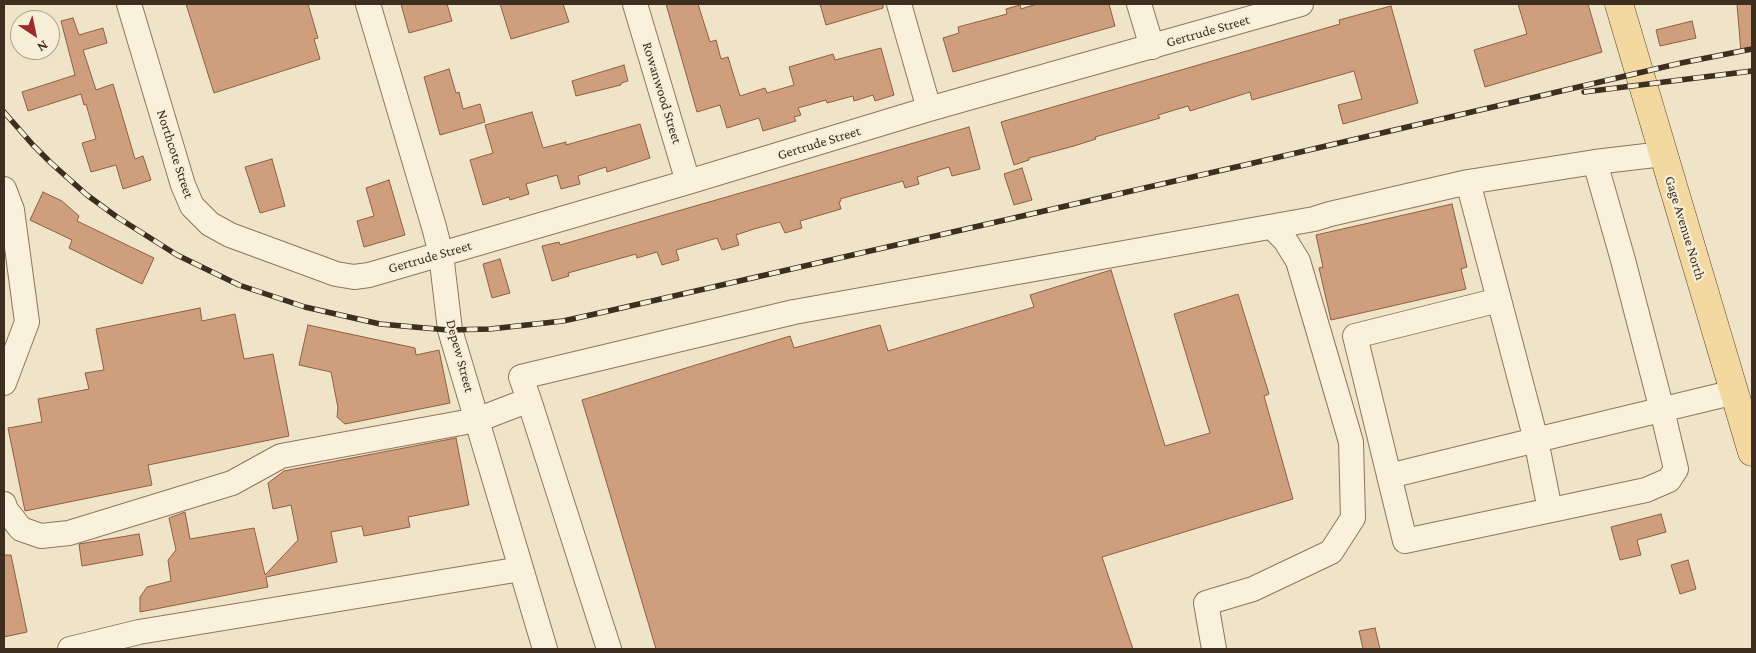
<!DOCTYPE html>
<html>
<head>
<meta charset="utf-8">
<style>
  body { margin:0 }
  #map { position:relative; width:1756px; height:653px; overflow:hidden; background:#f0e4c8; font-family:"Crimson Pro",serif }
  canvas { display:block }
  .frame { position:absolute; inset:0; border:5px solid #3d2e20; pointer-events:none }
  .north { position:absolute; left:10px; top:10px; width:50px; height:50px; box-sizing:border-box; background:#f7eed8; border:1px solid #ada18e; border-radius:50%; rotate:146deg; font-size:14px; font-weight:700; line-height:20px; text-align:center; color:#3d2e20 }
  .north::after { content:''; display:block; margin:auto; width:18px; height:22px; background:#9e2a2b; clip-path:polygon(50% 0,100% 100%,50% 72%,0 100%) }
</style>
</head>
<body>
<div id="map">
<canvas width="1756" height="653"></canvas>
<div class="frame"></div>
<div class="north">N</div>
</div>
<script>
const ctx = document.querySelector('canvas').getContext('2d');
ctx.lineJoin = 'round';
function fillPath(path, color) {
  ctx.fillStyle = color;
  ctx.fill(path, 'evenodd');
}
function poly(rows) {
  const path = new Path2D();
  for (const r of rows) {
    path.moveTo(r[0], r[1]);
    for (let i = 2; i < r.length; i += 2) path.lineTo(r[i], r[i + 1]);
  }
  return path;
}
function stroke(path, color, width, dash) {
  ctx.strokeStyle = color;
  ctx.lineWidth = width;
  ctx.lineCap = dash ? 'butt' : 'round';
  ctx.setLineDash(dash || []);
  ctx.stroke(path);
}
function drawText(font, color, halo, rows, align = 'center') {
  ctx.font = font + ' "Crimson Pro",serif';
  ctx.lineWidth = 4.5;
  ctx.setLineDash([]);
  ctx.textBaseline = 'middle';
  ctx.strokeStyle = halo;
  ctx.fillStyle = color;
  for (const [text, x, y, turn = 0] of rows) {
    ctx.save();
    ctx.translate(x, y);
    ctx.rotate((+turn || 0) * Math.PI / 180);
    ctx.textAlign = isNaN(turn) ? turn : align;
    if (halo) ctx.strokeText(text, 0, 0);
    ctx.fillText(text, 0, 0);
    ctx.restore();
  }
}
const building = poly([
  [186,4,308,4,318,38,314,39,320,59,214,93,186,4],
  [401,4,447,4,452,21,409,33,401,4],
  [500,4,563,4,569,22,511,39,500,4],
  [666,4,698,4,710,42,716,40,721,59,728,57,740,96,765,88,767,93,794,85,789,67,833,54,835,60,881,48,894,95,875,101,873,95,854,101,853,96,827,103,826,100,798,108,801,115,794,117,796,121,763,131,759,118,727,128,720,105,697,112,666,4],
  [820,4,883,4,883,8,826,25,820,4],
  [1037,4,1109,4,1115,26,953,72,943,38,959,33,958,27,1007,14,1006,9,1020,5,1021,9,1037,4],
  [1518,4,1588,4,1602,52,1485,87,1474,50,1527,34,1518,4],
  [1737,4,1752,4,1752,51,1741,52,1737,4],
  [1391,6,1418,103,1343,124,1338,105,1362,99,1354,71,1252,100,1250,92,1190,111,1188,106,1158,115,1160,118,1095,137,1096,139,1074,146,1029,158,1029,160,1014,165,1001,122,1340,24,1339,20,1391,6],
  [73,18,79,35,103,28,107,43,83,50,96,90,113,84,135,159,143,156,151,180,123,189,116,165,91,172,82,143,96,139,86,104,84,105,81,94,28,111,22,92,75,75,61,21,73,18],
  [1692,21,1696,38,1660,46,1656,30,1692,21],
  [624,65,628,81,621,83,621,85,576,96,572,81,624,65],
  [449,69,456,93,459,92,463,109,480,104,485,122,440,135,424,77,449,69],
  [532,112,543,148,566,142,566,145,640,124,650,158,607,172,606,167,578,176,580,184,561,189,557,175,526,184,529,194,510,200,509,197,483,205,470,160,493,153,485,125,532,112],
  [969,127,980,169,952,176,949,167,917,177,919,184,905,188,903,181,840,199,841,201,839,202,841,209,800,221,802,228,785,233,780,222,754,229,736,235,739,245,722,250,717,238,676,250,679,260,662,265,657,252,637,258,636,254,568,273,569,276,552,281,542,246,559,242,560,245,969,127],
  [272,159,285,206,260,213,245,167,272,159],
  [1022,168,1032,200,1014,205,1004,174,1022,168],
  [389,180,405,235,364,247,357,221,374,216,366,188,389,180],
  [43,192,62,201,79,216,77,221,154,258,142,284,69,248,72,240,30,220,43,192],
  [1452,204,1467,267,1461,269,1466,289,1331,320,1319,268,1323,267,1316,235,1452,204],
  [500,259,510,293,492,298,483,264,500,259],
  [1111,270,1165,446,1210,433,1174,314,1238,294,1269,394,1264,396,1293,499,1102,557,1133,649,656,649,582,400,790,336,794,348,880,325,888,351,1034,307,1030,295,1111,270],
  [200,308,202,321,235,314,244,359,273,354,289,436,148,465,152,485,25,511,8,428,42,422,38,399,89,389,85,373,104,370,96,329,200,308],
  [308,325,415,348,416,355,439,350,450,403,345,424,337,417,338,408,331,372,299,365,308,325],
  [456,438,469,505,408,517,410,527,364,536,362,526,331,532,337,562,266,577,268,587,140,612,140,597,147,587,171,581,168,560,176,550,169,518,185,512,190,539,254,528,265,575,298,540,291,505,273,509,268,483,284,471,456,438],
  [1661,514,1666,532,1637,540,1641,555,1620,560,1611,527,1661,514],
  [139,534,143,555,82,566,79,544,139,534],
  [4,555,11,555,27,632,4,637,4,555],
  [1688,560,1696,589,1680,594,1671,565,1688,560],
  [1375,628,1380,649,1363,649,1359,631,1375,628]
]);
const minor = poly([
  [129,4,183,185,192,206,210,224,230,235,336,274,354,277,369,275,688,182,929,109,1301,4],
  [368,4,434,227,441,254,450,330,545,649],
  [635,4,688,182],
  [899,4,929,109],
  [1139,4,1152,47],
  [1468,182,1595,162],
  [4,189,12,210,27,322,4,383],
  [1499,300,1355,336,1405,541,1646,490,1669,480,1676,469,1662,410,1623,260,1595,162,1663,154],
  [529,400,609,649],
  [1389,476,1536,440,1550,510],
  [4,504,6,510,21,529,41,536,69,533,232,483,281,456,477,420,529,400,521,377,794,312,1314,219,1330,214,1468,182,1536,440,1735,392],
  [70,649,139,632,521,569],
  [1214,649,1206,603,1253,589,1331,552,1353,518,1351,442,1298,261,1285,240,1272,227]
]);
const major = poly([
  [1619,4,1752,452]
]);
const rail = poly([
  [1584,92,1752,71],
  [4,112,33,145,51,163,87,195,117,217,177,255,239,285,305,307,380,324,448,330,490,329,563,321,604,312,1249,164,1681,63,1752,49]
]);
const streetNames = [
  ["Gertrude Street",1208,31,-16],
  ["Rowanwood Street",662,93,73],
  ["Gertrude Street",819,143,-17],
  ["Northcote Street",175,154,72],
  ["Gage Avenue North",1685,228,73],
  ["Gertrude Street",430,257,-16],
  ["Depew Street",460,356,75]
];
fillPath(building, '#cf9f7d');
stroke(building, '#8d5f41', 1);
stroke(minor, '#8d765c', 26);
stroke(major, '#5b4430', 29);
stroke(minor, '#faf1dc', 24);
stroke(major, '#f3d9a0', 28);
stroke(rail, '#3d2e20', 5.5);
stroke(rail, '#f7eed8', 4, [11]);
drawText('14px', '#3d2e20', '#f7eed8', streetNames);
</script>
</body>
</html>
